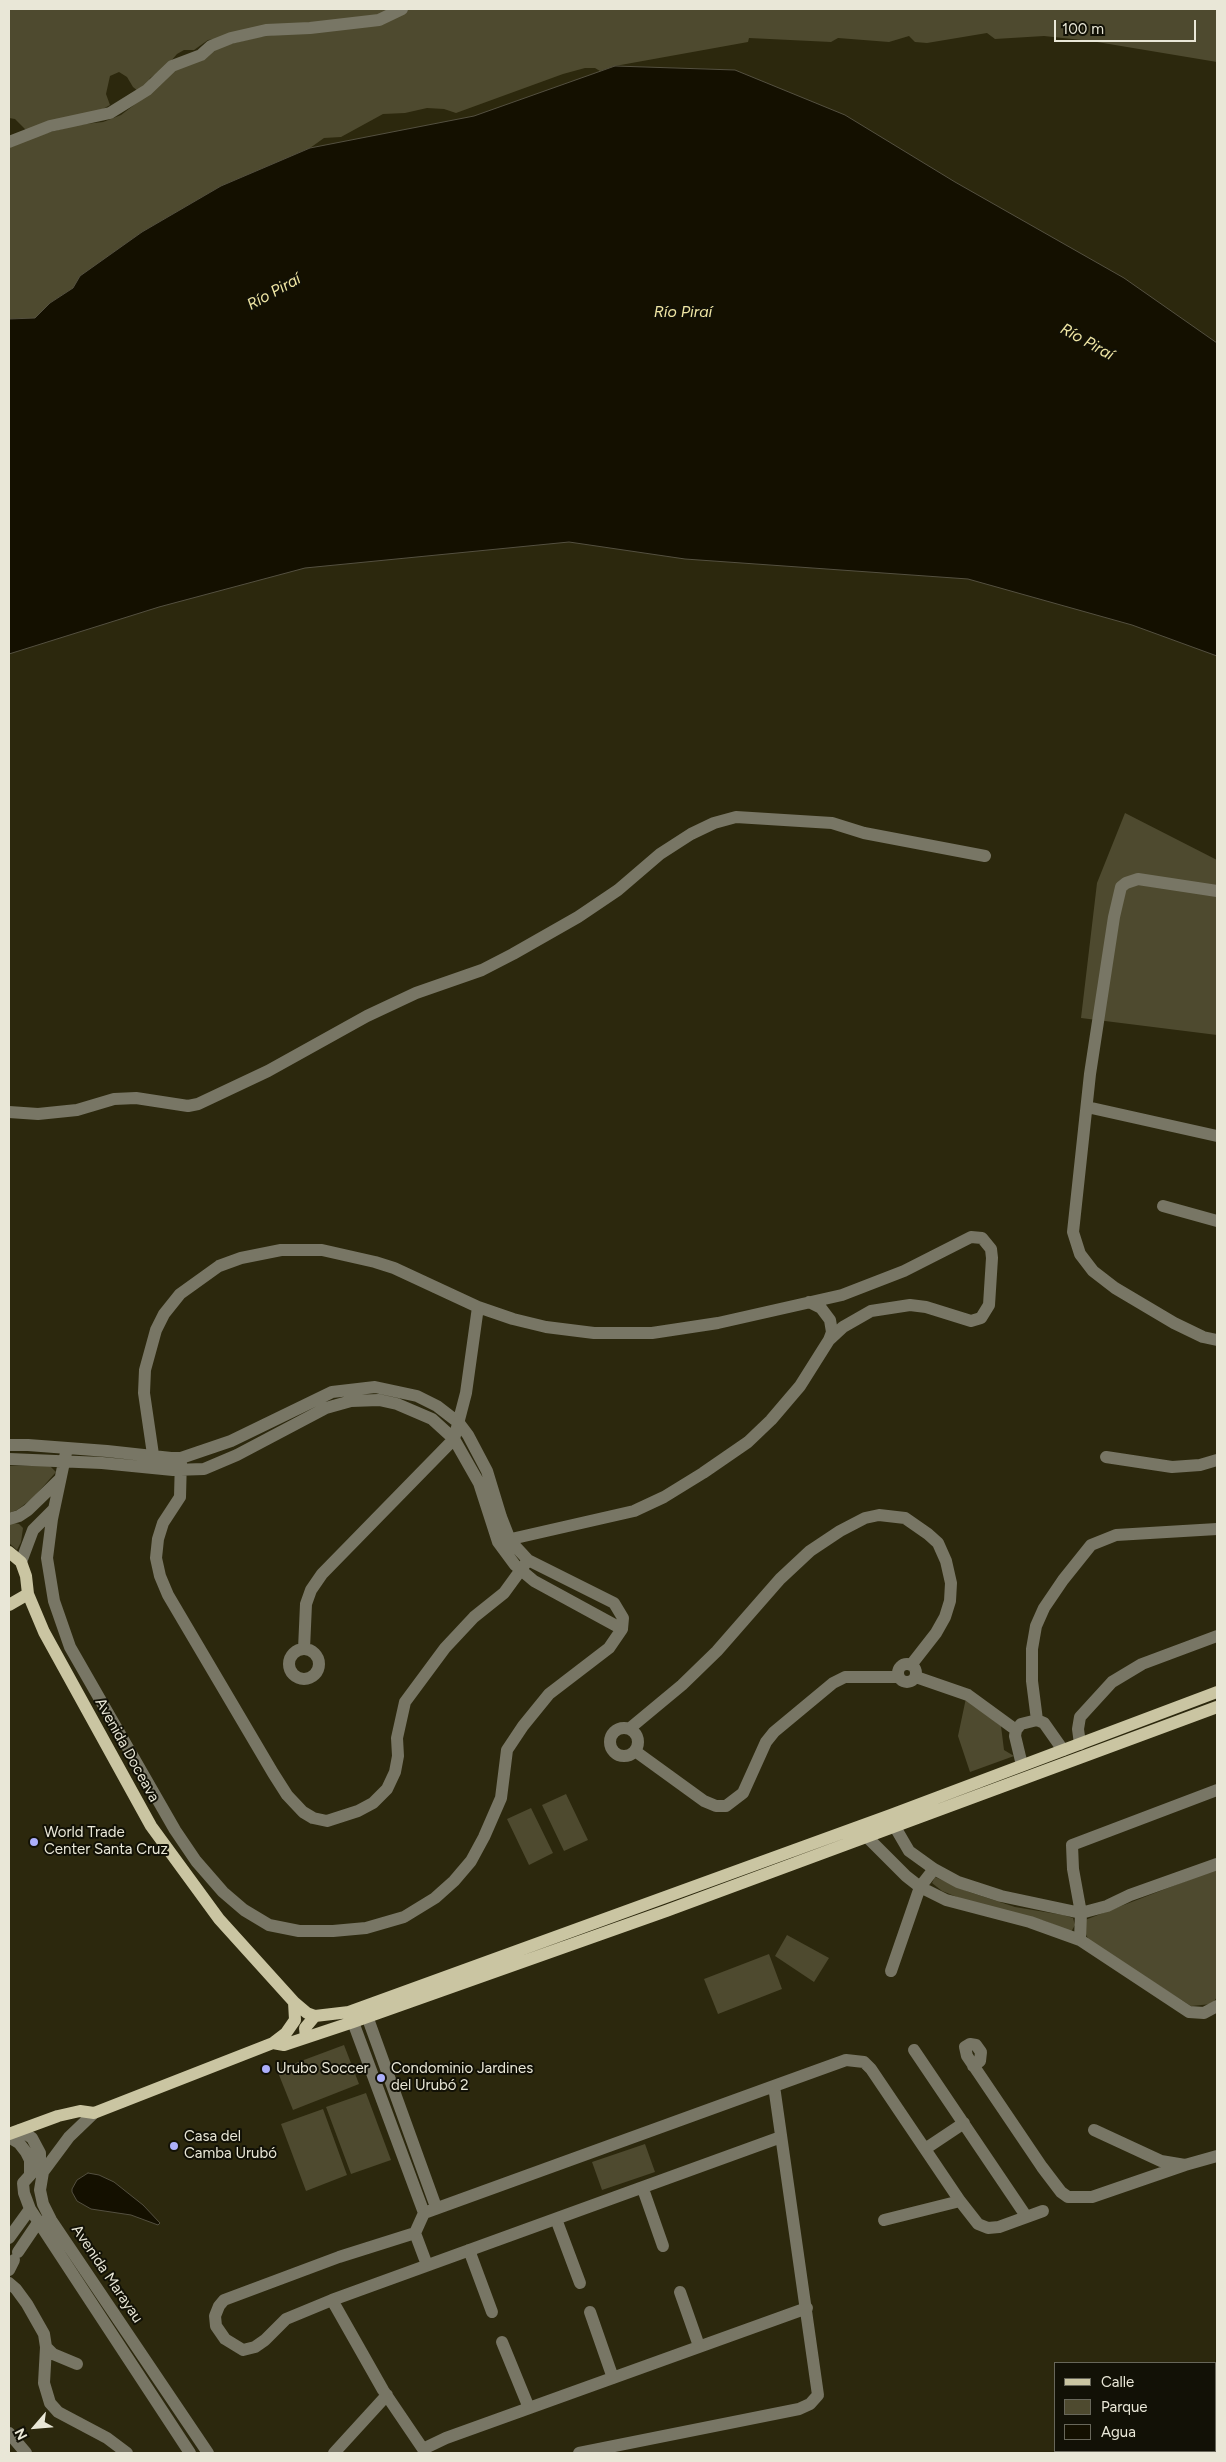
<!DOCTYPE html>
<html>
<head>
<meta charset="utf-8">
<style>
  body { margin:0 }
  #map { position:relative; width:1226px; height:2462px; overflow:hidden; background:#2c280d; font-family:Figtree,sans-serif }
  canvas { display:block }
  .frame { position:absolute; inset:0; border:10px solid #e9e7d7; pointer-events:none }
  .legend { position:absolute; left:1054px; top:2362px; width:162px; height:90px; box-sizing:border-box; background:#121106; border:1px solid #68675a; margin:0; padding:6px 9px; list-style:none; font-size:15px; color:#e9e7d7 }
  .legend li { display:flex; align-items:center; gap:10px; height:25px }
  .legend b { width:25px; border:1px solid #68675a }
  .north { position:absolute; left:10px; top:2402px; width:50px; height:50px; -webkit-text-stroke:4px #121106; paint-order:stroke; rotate:243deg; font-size:14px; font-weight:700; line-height:20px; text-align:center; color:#e9e7d7 }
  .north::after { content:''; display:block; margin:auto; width:18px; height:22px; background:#e9e7d7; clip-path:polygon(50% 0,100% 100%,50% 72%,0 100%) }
  .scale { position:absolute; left:1054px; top:20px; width:142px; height:22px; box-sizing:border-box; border:2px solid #e9e7d7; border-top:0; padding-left:6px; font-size:15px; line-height:18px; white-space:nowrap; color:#e9e7d7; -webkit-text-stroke:4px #121106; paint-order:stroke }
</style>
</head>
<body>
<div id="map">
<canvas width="1226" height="2462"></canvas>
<div class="frame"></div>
<ul class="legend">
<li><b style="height:6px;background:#cac5a2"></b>Calle</li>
<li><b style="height:14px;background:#4e4a2f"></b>Parque</li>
<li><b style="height:14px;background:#141000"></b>Agua</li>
</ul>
<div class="north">N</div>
<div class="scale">100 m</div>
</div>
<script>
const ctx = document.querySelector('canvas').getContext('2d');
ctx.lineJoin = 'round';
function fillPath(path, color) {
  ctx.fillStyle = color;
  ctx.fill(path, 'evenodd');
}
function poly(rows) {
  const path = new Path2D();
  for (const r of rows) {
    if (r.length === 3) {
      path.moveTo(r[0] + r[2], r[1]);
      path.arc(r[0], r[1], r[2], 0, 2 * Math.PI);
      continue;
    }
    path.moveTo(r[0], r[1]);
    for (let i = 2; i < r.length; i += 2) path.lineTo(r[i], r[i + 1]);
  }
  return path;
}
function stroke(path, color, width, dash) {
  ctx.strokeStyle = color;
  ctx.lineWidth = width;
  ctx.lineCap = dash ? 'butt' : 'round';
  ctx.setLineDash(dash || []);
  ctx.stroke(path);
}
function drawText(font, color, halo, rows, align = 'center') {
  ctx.font = font + ' Figtree,sans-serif';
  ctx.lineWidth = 4;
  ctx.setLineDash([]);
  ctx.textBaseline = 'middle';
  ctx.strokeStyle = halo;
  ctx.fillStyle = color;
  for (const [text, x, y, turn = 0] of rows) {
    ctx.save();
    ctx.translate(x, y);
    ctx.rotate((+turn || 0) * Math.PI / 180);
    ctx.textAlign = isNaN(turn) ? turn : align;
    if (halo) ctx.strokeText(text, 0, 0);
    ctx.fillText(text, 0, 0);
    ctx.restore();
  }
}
const green = poly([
  [9,9,396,9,384,14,208,40,194,50,184,50,177,54,164,69,150,78,147,86,139,92,133,87,127,77,119,72,110,76,106,94,110,105,103,109,26,130,15,119,9,118],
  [406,9,1217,9,1217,62,1091,41,1044,36,995,39,987,33,927,43,915,42,909,36,889,42,838,38,831,42,749,38,748,42,615,66,600,71,595,68,585,68,563,74,456,113,444,109,427,108,405,113,383,114,341,137,324,138,310,148,221,186,142,232,81,276,73,288,50,303,35,318,9,319,9,146,28,138,77,125,103,122,121,115,147,95,173,68,215,48,258,37,379,22],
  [1125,813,1217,860,1217,1035,1081,1018,1097,883],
  [9,1466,50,1466,56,1472,33,1498,17,1510,9,1513],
  [14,1523,19,1524,23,1528,21,1542,17,1550,9,1543,9,1524],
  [966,1698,1001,1726,1004,1750,1014,1756,970,1772,958,1736],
  [566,1794,588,1840,564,1851,542,1805],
  [531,1808,553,1853,529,1865,507,1819],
  [1217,1869,1217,1997,1212,2004,1191,2006,1089,1941,1085,1932,1085,1920],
  [935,1877,969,1892,1015,1907,1063,1915,1073,1918,1075,1925,1071,1932,1045,1921,962,1899,942,1891,932,1883],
  [787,1935,829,1958,814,1982,775,1956],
  [769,1954,782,1989,718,2014,704,1979],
  [344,2045,359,2084,293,2110,277,2070],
  [366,2093,391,2160,351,2174,326,2107],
  [323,2109,347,2175,306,2191,281,2124],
  [645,2144,655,2172,602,2190,592,2162]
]);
const water = poly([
  [615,66,735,70,845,115,955,182,1124,278,1217,343,1217,656,1132,625,968,579,685,559,569,542,305,568,159,607,9,654,9,319,35,318,50,303,73,288,80,276,142,232,221,186,310,148,474,116,615,66],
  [88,2173,99,2175,114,2182,143,2205,160,2223,158,2225,131,2215,91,2209,77,2201,72,2192,72,2189,77,2180,88,2173]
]);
const minor = poly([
  [9,142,50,126,110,113,147,90,172,66,201,55,211,46,231,38,266,30,310,28,379,20,402,9],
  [1217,891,1138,879,1126,883,1121,887,1114,917,1090,1074,1073,1232,1080,1254,1093,1271,1115,1288,1174,1323,1203,1337,1217,1340],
  [1087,1107,1217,1136],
  [9,1112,38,1114,77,1110,114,1099,136,1098,188,1106,198,1104,268,1071,367,1016,416,993,482,970,513,954,578,917,618,890,660,854,691,834,714,823,736,817,832,823,864,833,985,856],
  [1163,1206,1217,1221],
  [809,1302,821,1308,830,1320,832,1332,829,1340],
  [9,1445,28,1445,107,1451,171,1458,181,1458,231,1441,332,1392,375,1387,417,1396,437,1406,459,1423,468,1435,487,1471,501,1517,510,1540,516,1547,528,1560,614,1603,623,1618,622,1629,609,1648,549,1694,523,1726,507,1750,501,1798,484,1837,471,1861,454,1881,435,1898,404,1917,366,1928,333,1931,299,1931,269,1925,244,1910,223,1892,196,1861,175,1830,70,1647,54,1601,47,1558,52,1519,67,1448],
  [1106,1457,1172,1467,1200,1465,1217,1460],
  [181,1458,180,1497,163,1523,158,1539,156,1558,160,1576,168,1595,273,1773,287,1795,303,1812,313,1818,327,1821,358,1811,373,1803,387,1789,395,1772,398,1756,397,1738,405,1702,445,1648,474,1617,504,1593,528,1560],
  [9,1459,102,1463,173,1470,204,1469,237,1455,326,1408,351,1401,379,1400,397,1404,432,1419,454,1439,479,1483,498,1542,515,1565,534,1581,622,1629],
  [155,1468,144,1393,145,1370,156,1330,164,1314,180,1294,219,1266,241,1258,281,1250,322,1250,375,1262,394,1268,478,1307,513,1319,546,1327,594,1333,652,1333,718,1323,842,1295,904,1271,971,1237,982,1238,991,1249,992,1258,989,1305,981,1318,971,1321,926,1307,910,1305,871,1311,843,1327,829,1340,800,1386,771,1420,748,1442,703,1473,664,1497,634,1511,498,1542],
  [9,1519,19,1516,28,1510,59,1480],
  [21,1562,33,1530,54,1509],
  [304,1649,306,1604,311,1590,322,1574,454,1439,466,1393,478,1307],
  [304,1664,15],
  [907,1673,9],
  [916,1677,968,1695,1016,1730],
  [1037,1720,1032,1681,1032,1649,1036,1626,1044,1608,1063,1580,1091,1545,1116,1535,1217,1529],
  [624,1742,14],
  [629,1729,682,1685,717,1651,780,1579,810,1551,840,1531,865,1518,879,1515,905,1518,928,1534,938,1543,946,1561,951,1583,950,1601,945,1617,936,1633,911,1665],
  [1080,1744,1078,1729,1080,1717,1112,1682,1142,1664,1217,1636],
  [635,1751,704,1801,716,1806,726,1806,743,1793,766,1742,774,1732,833,1683,845,1677,899,1677],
  [1022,1765,1015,1736,1016,1730,1021,1724,1037,1720,1044,1723,1063,1750],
  [895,1827,909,1851,934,1869,958,1882,1001,1896,1081,1913,1107,1906,1130,1895,1217,1864],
  [867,1837,906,1876,920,1887,946,1900,1030,1922,1080,1940,1189,2012,1204,2013,1217,2006],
  [1080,1940,1081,1913,1073,1869,1072,1845,1217,1790],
  [891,1971,920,1887,934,1869],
  [367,2016,436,2207],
  [353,2022,424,2213],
  [914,2050,1026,2216],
  [973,2066,980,2061,981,2052,976,2045,970,2044,965,2047,967,2056,1042,2167,1061,2192,1068,2197,1092,2197,1185,2165],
  [94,2113,69,2137,43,2172,40,2190,43,2204,51,2220,208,2453],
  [20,2130,32,2138,40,2153,40,2164,23,2183,24,2193,30,2209,190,2453],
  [1094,2130,1161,2161,1185,2165,1217,2156],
  [9,2137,19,2143,26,2152,30,2160,30,2175],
  [781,2137,332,2300,383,2390,423,2449,446,2438,807,2308],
  [925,2149,964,2123],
  [643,2189,663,2246],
  [556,2219,580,2283],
  [884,2220,960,2201],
  [9,2238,30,2209],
  [469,2250,492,2312],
  [18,2252,39,2221],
  [427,2265,415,2233,424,2213,774,2086],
  [9,2270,14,2260],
  [9,2283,16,2289,27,2304,44,2334,46,2347,44,2383,50,2403,58,2412,107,2438,127,2453],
  [680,2292,699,2346],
  [332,2300,286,2319,265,2340,255,2347,243,2350,225,2339,216,2326,215,2316,219,2306,224,2300,339,2257,415,2233],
  [590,2312,613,2378],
  [502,2342,529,2408],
  [46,2347,53,2354,77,2364],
  [9,2433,26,2453],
  [334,2453,387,2395],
  [579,2453,799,2409,810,2404,818,2395,774,2086,846,2060,864,2062,871,2069,960,2201,978,2224,988,2228,999,2227,1043,2211]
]);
const major = poly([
  [9,1552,21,1562,26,1576,28,1594,44,1632,151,1826,219,1919,294,2002,307,2013,315,2016],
  [9,1605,28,1594],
  [306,2037,305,2028,315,2016,349,2012,891,1815,1217,1692],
  [273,2043,286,2033,295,2020,294,2002],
  [9,2134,58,2116,80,2111,94,2113,273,2043,284,2045,353,2022,666,1911,1217,1707]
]);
const markers = [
  [34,1842,5,"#acaffb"],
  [266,2069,5,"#acaffb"],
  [381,2078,5,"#acaffb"],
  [174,2146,5,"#acaffb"]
];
const streetNames = [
  ["Avenida Doceava",127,1750,61],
  ["Avenida Marayau",107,2274,56]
];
const poiNames = [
  ["World Trade",44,1833],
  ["Center Santa Cruz",44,1850],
  ["Urubo Soccer",276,2069],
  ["Condominio Jardines",391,2069],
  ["del Urubó 2",391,2086],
  ["Casa del",184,2137],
  ["Camba Urubó",184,2154]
];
const waterNames = [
  ["Río Piraí",274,292,-29],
  ["Río Piraí",683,312],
  ["Río Piraí",1087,342,29]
];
fillPath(green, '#4e4a2f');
fillPath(water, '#141000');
stroke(water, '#545040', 1);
stroke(minor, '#787665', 12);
stroke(major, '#cac5a2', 12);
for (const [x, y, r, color] of markers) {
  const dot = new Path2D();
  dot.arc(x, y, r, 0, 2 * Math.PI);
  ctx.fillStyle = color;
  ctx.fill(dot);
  stroke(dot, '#121106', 2);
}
drawText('15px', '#e9e7d7', '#121106', streetNames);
drawText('15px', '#e9e7d7', '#121106', poiNames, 'left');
drawText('italic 16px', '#f0e6a4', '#121106', waterNames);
</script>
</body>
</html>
